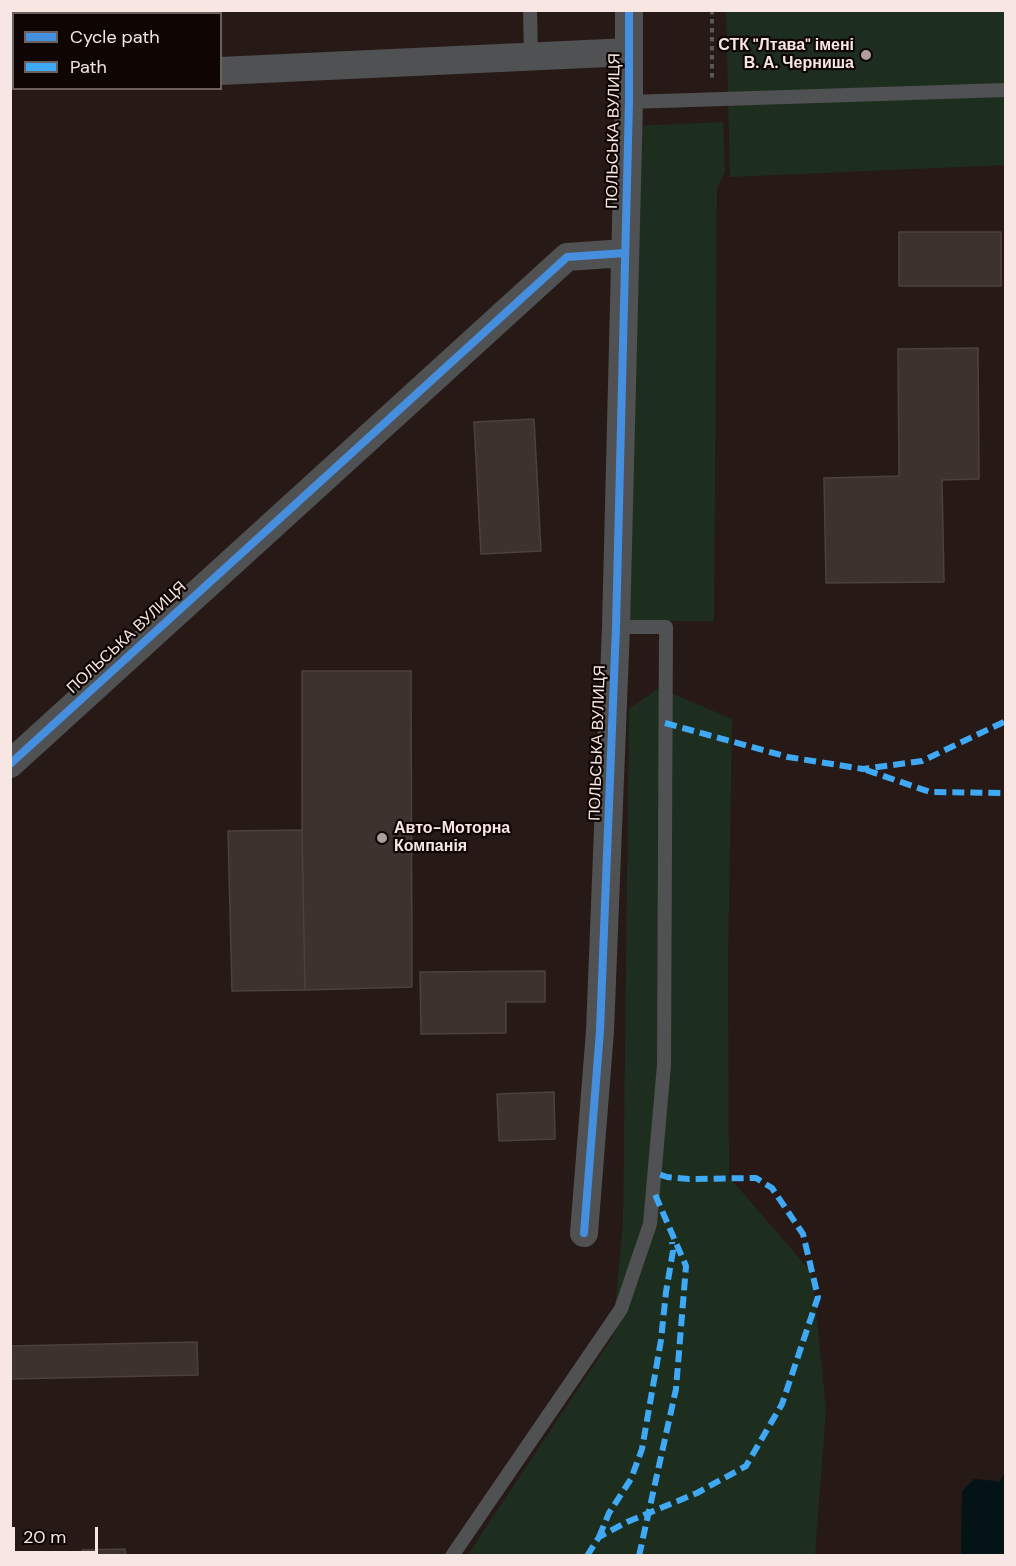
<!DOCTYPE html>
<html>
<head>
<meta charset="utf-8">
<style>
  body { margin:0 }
  #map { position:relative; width:1016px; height:1566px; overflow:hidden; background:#271a16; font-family:"DM Sans",sans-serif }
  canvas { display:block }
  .frame { position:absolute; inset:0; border:12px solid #f7e6e1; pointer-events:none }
  .legend { position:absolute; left:12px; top:12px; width:210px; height:78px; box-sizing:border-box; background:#0f0604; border:2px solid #6c605c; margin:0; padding:8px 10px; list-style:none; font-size:18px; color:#f7e6e1 }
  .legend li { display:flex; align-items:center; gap:12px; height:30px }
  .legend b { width:30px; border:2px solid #6c605c }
  .scale { position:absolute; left:12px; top:1527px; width:86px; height:27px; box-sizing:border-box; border:3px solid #f7e6e1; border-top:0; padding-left:8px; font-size:18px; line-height:21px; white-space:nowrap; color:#f7e6e1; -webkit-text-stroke:4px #0f0604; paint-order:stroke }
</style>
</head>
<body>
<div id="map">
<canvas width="1016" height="1566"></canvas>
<div class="frame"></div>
<ul class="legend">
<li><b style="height:8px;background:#468fdf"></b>Cycle path</li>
<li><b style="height:8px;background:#3fa9f5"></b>Path</li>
</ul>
<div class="scale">20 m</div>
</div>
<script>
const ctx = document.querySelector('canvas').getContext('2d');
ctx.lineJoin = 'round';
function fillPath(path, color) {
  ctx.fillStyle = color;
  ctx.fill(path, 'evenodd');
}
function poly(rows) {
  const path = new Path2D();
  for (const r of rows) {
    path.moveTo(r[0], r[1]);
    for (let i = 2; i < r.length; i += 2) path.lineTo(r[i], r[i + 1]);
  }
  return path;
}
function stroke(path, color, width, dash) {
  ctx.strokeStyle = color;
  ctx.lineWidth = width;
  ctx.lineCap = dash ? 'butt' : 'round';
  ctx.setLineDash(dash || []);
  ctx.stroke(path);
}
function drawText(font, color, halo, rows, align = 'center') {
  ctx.font = font + ' "DM Sans",sans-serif';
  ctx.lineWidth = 4.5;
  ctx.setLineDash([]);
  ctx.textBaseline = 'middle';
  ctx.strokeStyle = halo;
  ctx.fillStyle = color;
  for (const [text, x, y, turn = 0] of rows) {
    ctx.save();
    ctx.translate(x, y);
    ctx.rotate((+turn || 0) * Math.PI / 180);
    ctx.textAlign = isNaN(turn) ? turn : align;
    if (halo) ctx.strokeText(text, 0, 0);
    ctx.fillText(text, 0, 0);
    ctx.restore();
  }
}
const green = poly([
  [726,11,1005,11,1005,165,730,177],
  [723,122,725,172,717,188,714,621,621,621,634,126],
  [659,688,732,719,728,964,729,1177,812,1273,826,1409,815,1555,467,1556,612,1338,623,1225,629,709]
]);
const water = poly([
  [974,1479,996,1481,1005,1488,1005,1555,963,1556,961,1553,962,1491]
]);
const stream = poly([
  [997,1493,1006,1478]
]);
const building = poly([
  [899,232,1001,232,1001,286,899,286,899,232],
  [978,348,979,479,942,480,944,582,826,583,824,478,899,476,898,349,978,348],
  [534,419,541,551,481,554,474,422,534,419],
  [302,671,411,671,412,987,305,990,302,830,302,671],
  [302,830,305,990,232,991,228,831,302,830],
  [545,971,545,1002,506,1002,506,1033,421,1034,420,972,545,971],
  [554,1092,555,1139,499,1141,497,1094,554,1092],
  [197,1342,198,1375,10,1379,10,1346,197,1342],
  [125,1549,126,1556,83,1556,82,1550,125,1549]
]);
const path = poly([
  [712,10,712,79]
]);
const service = poly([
  [530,10,531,56],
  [629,102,1006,90],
  [452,1556,621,1309,650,1224,664,1065,666,627,616,627]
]);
const minor = poly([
  [220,71,629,52],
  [10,76,14,76],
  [10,764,567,257,625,253],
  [584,1233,600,1031,616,627,629,102,629,10]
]);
const quiet = poly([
  [665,723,788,757,863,769,922,761,1006,721],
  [866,770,930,792,1006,793],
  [599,1537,609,1513,631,1479,642,1449,661,1340,666,1292,673,1251,672,1242],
  [587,1556,599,1537,627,1522,697,1493,746,1466,782,1404,818,1297,803,1234,772,1188,756,1178,689,1179,667,1177,655,1173],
  [639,1556,676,1389,686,1266,654,1192]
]);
const cycleway = poly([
  [10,764,567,257,625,253],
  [584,1233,600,1031,616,627,629,102,629,10]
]);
const markers = [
  [866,55,6,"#ae9f9a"],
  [382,838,6,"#ae9f9a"]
];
const poiNames = [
  ["СТК \"Лтава\" імені",854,46],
  ["В. А. Черниша",854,64],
  ["Авто-Моторна",394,829,"left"],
  ["Компанія",394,847,"left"]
];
const streetNames = [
  ["ПОЛЬСЬКА ВУЛИЦЯ",614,131,-89],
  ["ПОЛЬСЬКА ВУЛИЦЯ",127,638,-43],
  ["ПОЛЬСЬКА ВУЛИЦЯ",598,743,-88]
];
fillPath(green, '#1e2e1e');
fillPath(water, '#041315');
stroke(stream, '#041315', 8);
fillPath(building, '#3d322e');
stroke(building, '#4c413e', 1.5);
stroke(path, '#5b5858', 4, [4.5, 4.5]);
stroke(service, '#505153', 14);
stroke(minor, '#505153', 28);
stroke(quiet, '#3fa9f5', 6, [12, 6]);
stroke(cycleway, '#468fdf', 8);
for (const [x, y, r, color] of markers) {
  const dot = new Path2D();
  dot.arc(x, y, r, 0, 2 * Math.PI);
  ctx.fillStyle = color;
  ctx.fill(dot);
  stroke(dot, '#0f0604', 2);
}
drawText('bold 16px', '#f7e6e1', '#0f0604', poiNames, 'right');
drawText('16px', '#f7e6e1', '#0f0604', streetNames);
</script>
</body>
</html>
